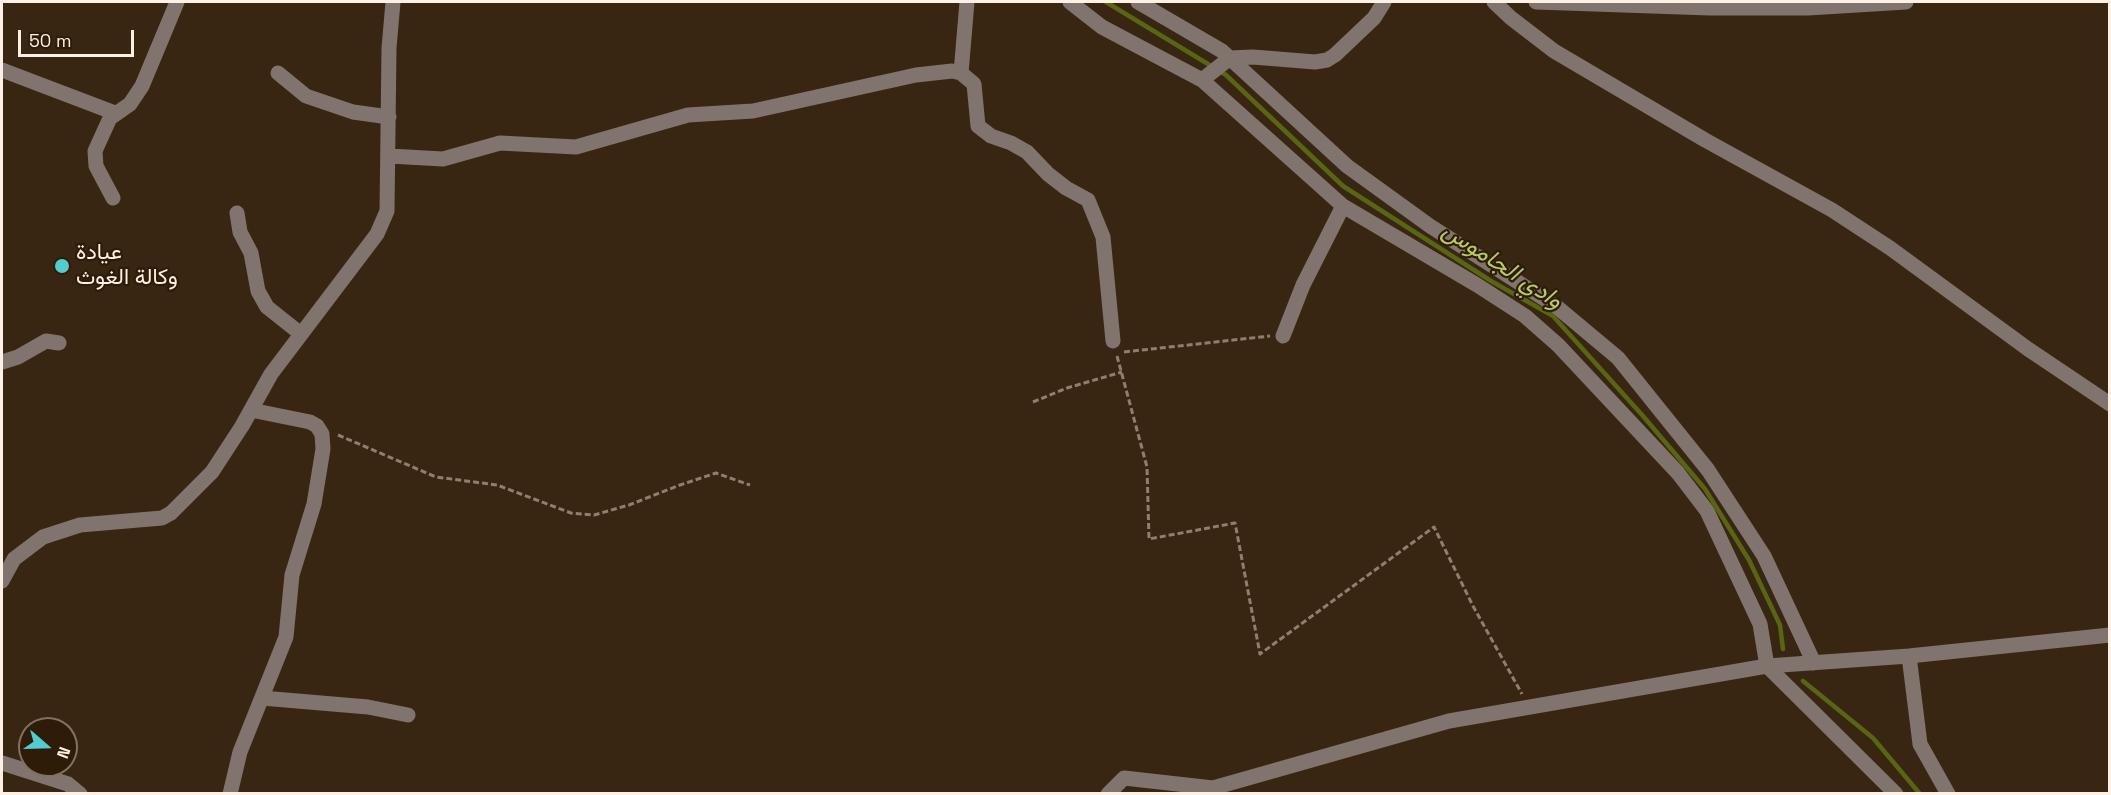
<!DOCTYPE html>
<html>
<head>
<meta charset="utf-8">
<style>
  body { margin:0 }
  #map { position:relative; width:2111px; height:795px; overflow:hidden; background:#382612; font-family:"Space Grotesk",sans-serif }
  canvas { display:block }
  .frame { position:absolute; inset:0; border:3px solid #fdf0e4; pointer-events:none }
  .north { position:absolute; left:18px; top:717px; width:60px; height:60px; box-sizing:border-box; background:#2e1c08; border:2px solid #817160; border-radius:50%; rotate:110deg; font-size:16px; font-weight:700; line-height:24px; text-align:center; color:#fdf0e4 }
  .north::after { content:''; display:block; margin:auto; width:21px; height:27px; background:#52cdcf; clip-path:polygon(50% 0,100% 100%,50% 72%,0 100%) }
  .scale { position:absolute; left:18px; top:30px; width:116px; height:27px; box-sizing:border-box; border:3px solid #fdf0e4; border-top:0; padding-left:8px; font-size:18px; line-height:21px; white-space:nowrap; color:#fdf0e4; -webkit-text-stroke:4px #2e1c08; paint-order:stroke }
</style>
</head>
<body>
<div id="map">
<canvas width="2111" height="795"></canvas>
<div class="frame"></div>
<div class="north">N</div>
<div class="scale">50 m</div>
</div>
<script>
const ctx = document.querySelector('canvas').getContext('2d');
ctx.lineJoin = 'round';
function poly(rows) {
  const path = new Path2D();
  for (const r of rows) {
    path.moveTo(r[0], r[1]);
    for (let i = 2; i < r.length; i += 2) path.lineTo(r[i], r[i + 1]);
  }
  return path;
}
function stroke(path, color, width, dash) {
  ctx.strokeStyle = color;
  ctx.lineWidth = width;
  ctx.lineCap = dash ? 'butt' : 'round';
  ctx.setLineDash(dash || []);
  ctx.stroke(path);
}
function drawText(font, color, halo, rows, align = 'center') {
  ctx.font = font + ' "Space Grotesk",Vazirmatn,sans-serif';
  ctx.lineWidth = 4.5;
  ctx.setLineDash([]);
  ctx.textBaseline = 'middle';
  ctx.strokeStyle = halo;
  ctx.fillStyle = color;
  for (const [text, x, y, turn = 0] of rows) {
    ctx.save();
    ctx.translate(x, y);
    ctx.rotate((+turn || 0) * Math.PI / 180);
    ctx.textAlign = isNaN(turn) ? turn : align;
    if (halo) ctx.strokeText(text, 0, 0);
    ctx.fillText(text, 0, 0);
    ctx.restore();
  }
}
const stream = poly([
  [1106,2,1226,75,1343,186,1491,281,1553,316,1643,416,1705,489,1749,560,1780,625,1783,649],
  [1803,681,1873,738,1920,794]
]);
const path = poly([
  [1124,352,1270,336],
  [1117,356,1147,467,1149,539,1235,523,1260,654,1434,527,1473,606,1522,694],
  [1033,402,1067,388,1122,372],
  [338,435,436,477,497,485,571,513,594,515,629,505,680,485,716,473,750,485]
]);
const minor = poly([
  [1070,2,1102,27,1202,80,1343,206,1477,285,1525,316,1558,345,1678,473,1707,511,1760,624,1767,666,1896,794],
  [1138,2,1222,51,1347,166,1430,226,1557,307,1618,358,1708,470,1764,556,1814,663],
  [1494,2,1511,18,1554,51,1705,140,1832,210,1890,248,2028,349,2110,404],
  [1536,2,1710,8,1808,8,1906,2],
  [2,70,115,113],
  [278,73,306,96,353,112,389,117],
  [961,73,967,2],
  [1202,80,1230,58,1253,57,1315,62,1327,60,1335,55,1374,18,1384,2],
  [389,156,443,159,500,143,576,147,688,115,753,111,916,75,952,71,961,73,974,84,978,126,991,136,1011,143,1027,152,1048,174,1066,188,1088,200,1103,237,1113,341],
  [113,198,96,166,95,151,110,118,130,104,142,86,177,2],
  [237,213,240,232,251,253,258,291,267,307,301,334],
  [1283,336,1303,285,1343,206],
  [2,362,18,357,46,341,59,343],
  [2,581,14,559,43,537,80,525,162,518,171,513,212,472,242,426,271,374,377,234,387,211,389,48,393,2],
  [1909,656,1920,744,1948,794],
  [262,698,368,707,408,715],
  [2,763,68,784,80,794],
  [230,794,240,752,286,637,292,575,314,504,323,449,322,434,317,426,310,422,251,410],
  [1108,794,1124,778,1213,788,1449,721,1767,666,1909,656,2110,635]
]);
const markers = [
  [62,266,8,"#52cdcf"]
];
const poiNames = [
  ["عيادة",76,253],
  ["وكالة الغوث",76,278]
];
const waterNames = [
  ["وادي الجاموس",1502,266,33]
];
stroke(stream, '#586512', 4.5);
stroke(path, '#8f7f6e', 3, [6, 3]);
stroke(minor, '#81736e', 15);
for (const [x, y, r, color] of markers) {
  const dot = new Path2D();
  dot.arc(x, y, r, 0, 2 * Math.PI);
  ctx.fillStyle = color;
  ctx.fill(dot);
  stroke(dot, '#2e1c08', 2);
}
drawText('22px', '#fdf0e4', '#2e1c08', poiNames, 'left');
drawText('italic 24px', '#b6cb61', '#2e1c08', waterNames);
</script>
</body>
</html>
